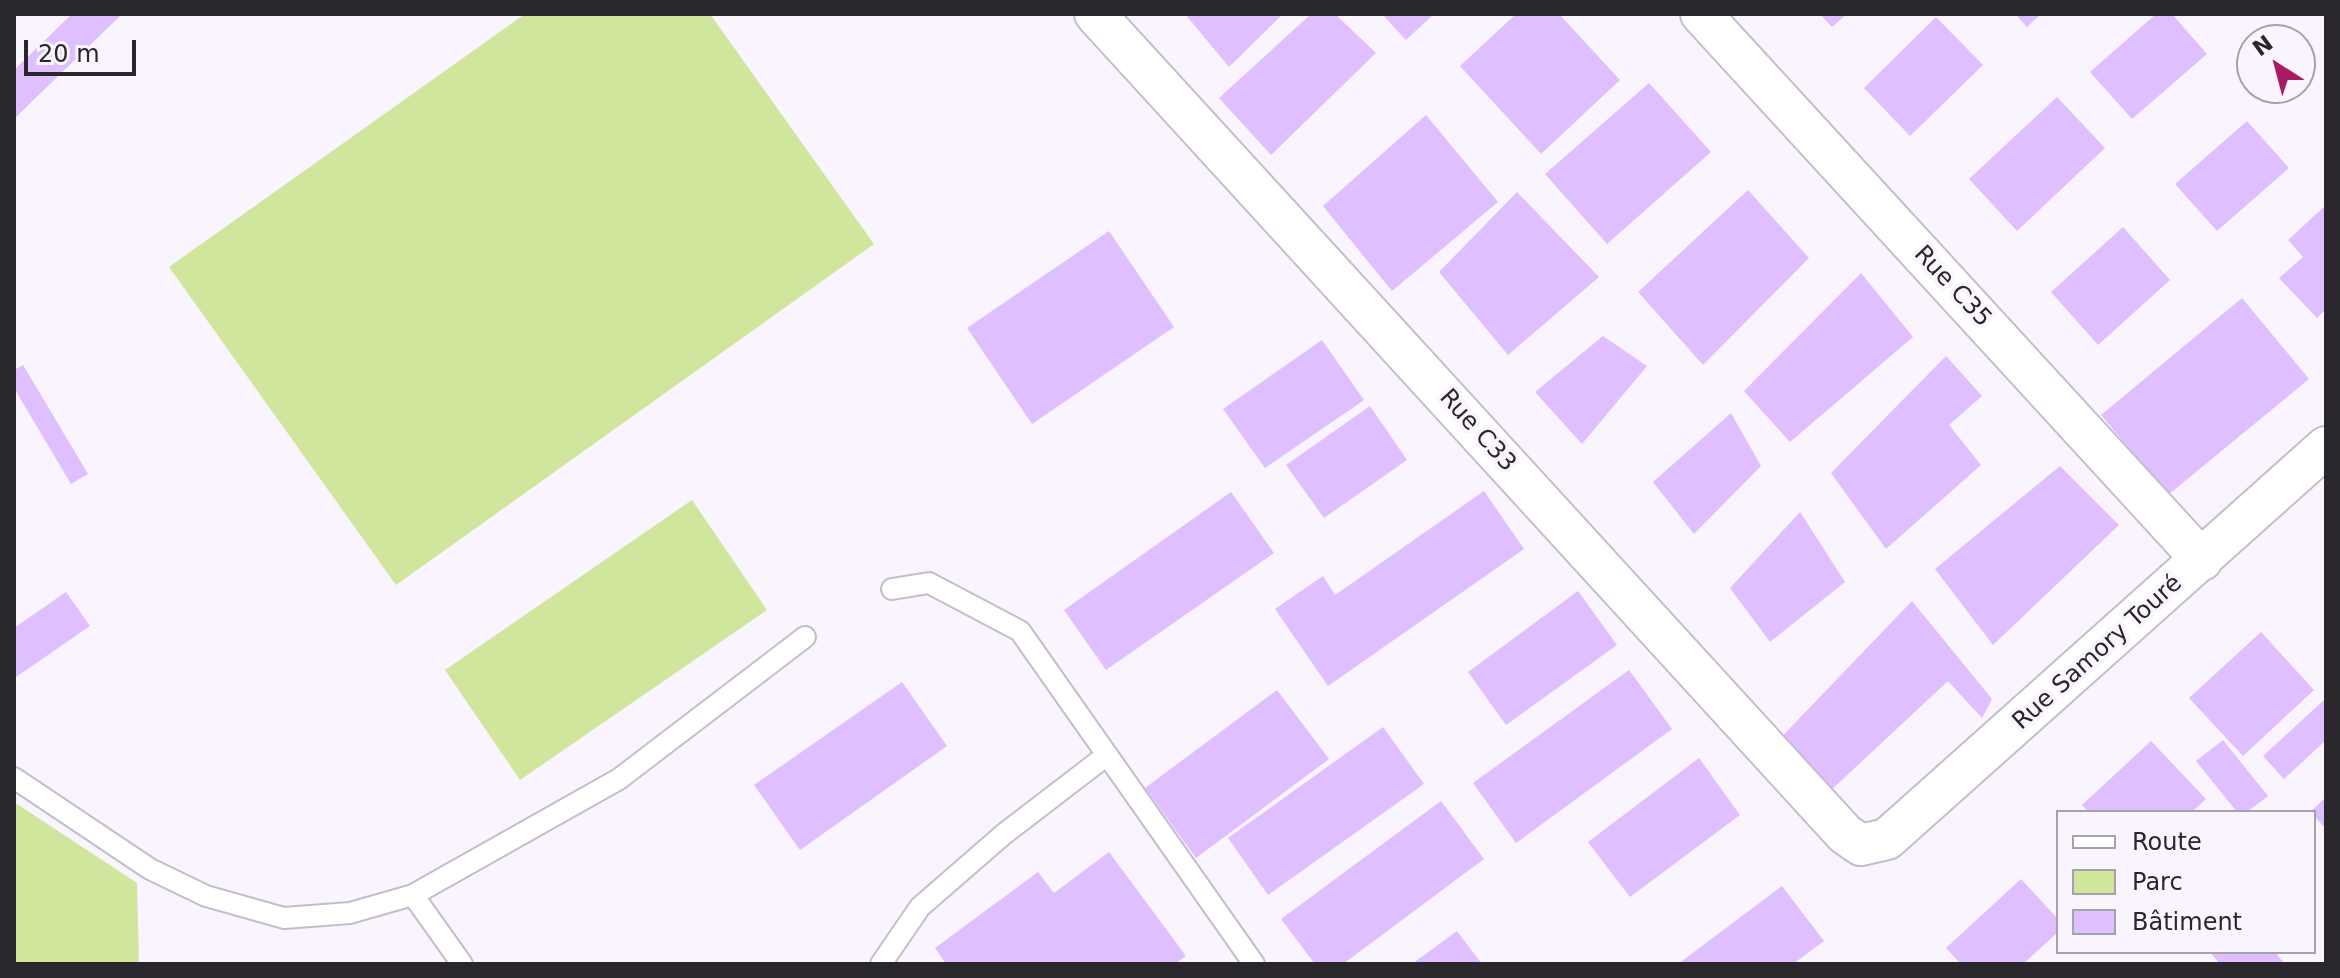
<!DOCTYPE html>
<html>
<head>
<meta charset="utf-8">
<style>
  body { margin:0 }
  #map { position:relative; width:2340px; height:978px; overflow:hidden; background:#f9f4fe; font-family:"DejaVu Sans",sans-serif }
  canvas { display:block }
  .frame { position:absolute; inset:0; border:16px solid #29262c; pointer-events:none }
  .legend { position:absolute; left:2056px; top:810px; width:260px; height:144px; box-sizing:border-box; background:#f9f4fe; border:2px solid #a6a2aa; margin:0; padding:10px 14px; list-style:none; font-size:24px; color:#29262c }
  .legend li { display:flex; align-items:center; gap:16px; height:40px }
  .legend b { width:40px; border:2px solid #a6a2aa }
  .north { position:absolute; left:2236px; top:24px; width:80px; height:80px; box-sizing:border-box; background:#f9f4fe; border:2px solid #a6a2aa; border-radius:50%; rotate:324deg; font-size:22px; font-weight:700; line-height:32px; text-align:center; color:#29262c }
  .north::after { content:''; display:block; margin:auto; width:28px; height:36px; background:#a71c62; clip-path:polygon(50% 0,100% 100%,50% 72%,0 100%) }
  .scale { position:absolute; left:24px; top:40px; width:112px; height:36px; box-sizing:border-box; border:4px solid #29262c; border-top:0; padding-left:10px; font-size:24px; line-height:28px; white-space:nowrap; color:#29262c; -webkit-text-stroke:6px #f9f4fe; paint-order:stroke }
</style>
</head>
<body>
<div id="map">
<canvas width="2340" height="978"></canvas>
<div class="frame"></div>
<ul class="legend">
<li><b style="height:10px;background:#fff"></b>Route</li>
<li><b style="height:22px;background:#d0e69c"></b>Parc</li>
<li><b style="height:22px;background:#dfbfff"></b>Bâtiment</li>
</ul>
<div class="north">N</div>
<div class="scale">20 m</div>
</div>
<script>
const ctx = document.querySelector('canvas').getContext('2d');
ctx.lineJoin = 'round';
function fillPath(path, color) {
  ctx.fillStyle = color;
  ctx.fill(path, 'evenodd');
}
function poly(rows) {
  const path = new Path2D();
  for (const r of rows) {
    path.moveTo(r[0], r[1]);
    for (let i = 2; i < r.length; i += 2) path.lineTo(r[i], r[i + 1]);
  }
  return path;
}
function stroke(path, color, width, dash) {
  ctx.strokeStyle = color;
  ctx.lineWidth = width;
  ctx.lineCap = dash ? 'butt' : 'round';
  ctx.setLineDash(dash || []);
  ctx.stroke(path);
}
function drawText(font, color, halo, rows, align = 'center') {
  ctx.font = font + ' "DejaVu Sans",sans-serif';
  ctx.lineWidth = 8;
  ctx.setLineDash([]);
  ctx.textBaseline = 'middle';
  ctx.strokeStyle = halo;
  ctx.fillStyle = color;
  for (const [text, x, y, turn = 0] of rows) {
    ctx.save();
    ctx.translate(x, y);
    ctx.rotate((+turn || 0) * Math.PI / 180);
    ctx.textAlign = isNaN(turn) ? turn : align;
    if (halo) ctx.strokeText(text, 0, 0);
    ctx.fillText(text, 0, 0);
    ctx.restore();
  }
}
const green = poly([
  [525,14,710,14,874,244,396,585,169,267],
  [692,500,767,610,520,780,445,670],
  [14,802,137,883,139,964,14,964]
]);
const building = poly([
  [72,14,122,14,14,119,14,70],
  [1185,14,1283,14,1229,67],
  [1311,14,1335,14,1376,53,1271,155,1219,98],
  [1382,14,1434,14,1406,40],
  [1516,14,1559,14,1620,80,1541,154,1460,66],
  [1820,14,1847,14,1832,27],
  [2015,14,2041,14,2027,27],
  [2156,14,2172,14,2207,54,2132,119,2090,72],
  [1936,17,1983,65,1910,136,1864,88],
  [1649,83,1711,152,1607,244,1545,174],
  [2057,97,2105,148,2017,231,1969,179],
  [1426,115,1498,202,1392,291,1323,206],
  [2247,121,2289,168,2217,231,2175,184],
  [1748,190,1809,258,1703,365,1638,292],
  [1517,192,1599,277,1508,355,1439,272],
  [2326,205,2326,309,2317,318,2279,278,2303,257,2288,240],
  [2123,227,2170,280,2098,345,2051,292],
  [1109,231,1174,327,1032,424,967,328],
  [1861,273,1913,337,1790,442,1744,391],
  [2242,298,2309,379,2168,495,2101,415],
  [1603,336,1647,366,1582,444,1535,392],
  [1322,340,1364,400,1265,468,1223,409],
  [1946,356,1982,396,1949,425,1981,465,1886,549,1831,473],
  [23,365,88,474,71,484,14,388,14,370],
  [1370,406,1407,460,1324,518,1286,465],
  [1731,413,1761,466,1694,534,1653,482],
  [2060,466,2119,525,1993,645,1935,569],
  [1484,491,1524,549,1328,686,1275,609,1323,576,1335,595],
  [1231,492,1274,553,1106,670,1064,610],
  [1800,512,1845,582,1770,642,1730,588],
  [1578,591,1617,645,1506,725,1468,672],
  [66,592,90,626,16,677,14,628],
  [1912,601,1992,699,1982,718,1948,681,1829,792,1769,750],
  [2261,632,2314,690,2243,756,2189,698],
  [1629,670,1672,729,1516,843,1473,783],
  [902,682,947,746,800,850,754,785],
  [1277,690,1329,759,1196,858,1145,788],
  [2326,698,2326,740,2284,779,2263,756],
  [1383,727,1424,784,1268,895,1228,838],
  [2223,740,2268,796,2247,812,2237,812,2196,761],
  [2151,741,2206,799,2192,812,2089,812,2082,805],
  [1699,758,1740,815,1630,897,1588,842],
  [2326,797,2326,829,2314,816,2314,812,2310,812],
  [1441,801,1484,859,1343,964,1315,964,1281,919],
  [1109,852,1186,956,1175,964,946,964,935,948,1038,872,1054,893],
  [2021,879,2058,919,2058,932,2023,964,1961,964,1946,948],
  [1782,886,1824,941,1793,964,1678,964],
  [1457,931,1482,964,1412,964],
  [2210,952,2275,952,2284,963,2220,964]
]);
const lane = poly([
  [892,589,929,583,1020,631,1254,964],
  [14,778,150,869,206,896,284,918,350,913,413,895,462,964],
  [413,895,619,779,805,637],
  [881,964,920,907,1004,834,1107,755]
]);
const street = poly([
  [1095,14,1845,834,1861,845,1887,839,2326,447],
  [1701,14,2202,560]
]);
const streetNames = [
  ["Rue C35",1952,287,47],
  ["Rue C33",1477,431,48],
  ["Rue Samory Touré",2098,653,-42]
];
fillPath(green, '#d0e69c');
fillPath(building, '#dfbfff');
stroke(lane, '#c4bdcc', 24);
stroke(street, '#c4bdcc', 44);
stroke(lane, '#fff', 20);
stroke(street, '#fff', 40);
drawText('24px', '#29262c', '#f9f4fe', streetNames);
</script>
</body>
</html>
